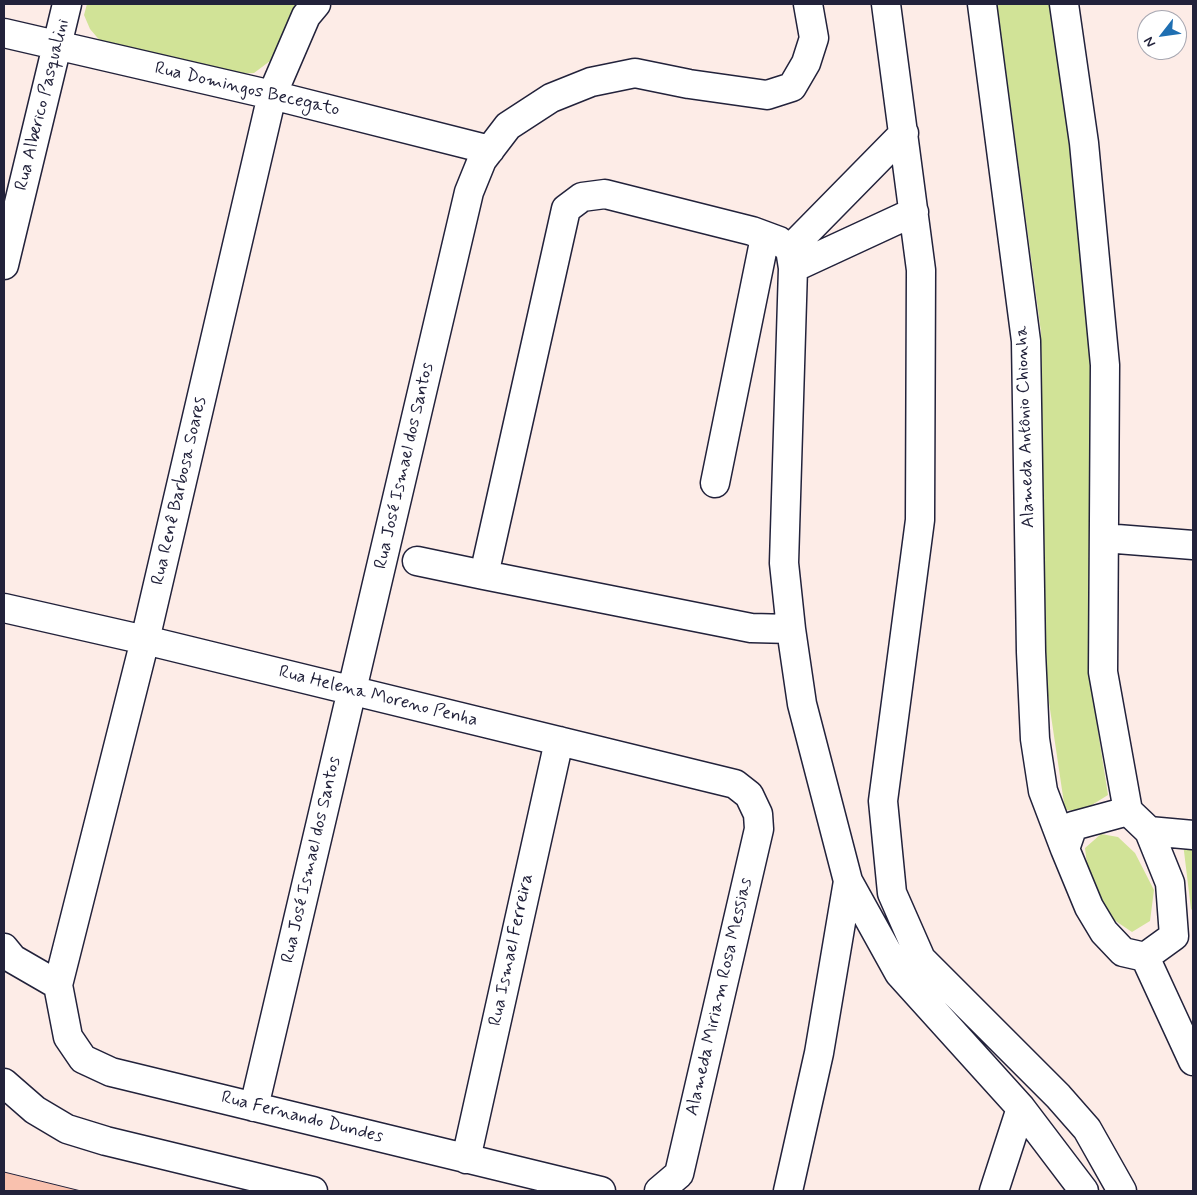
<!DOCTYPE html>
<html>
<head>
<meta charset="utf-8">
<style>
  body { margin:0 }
  #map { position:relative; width:1197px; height:1195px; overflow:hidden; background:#fdece7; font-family:Mynerve,sans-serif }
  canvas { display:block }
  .frame { position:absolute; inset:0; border:5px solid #22223b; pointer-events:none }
  .north { position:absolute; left:1137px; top:10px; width:50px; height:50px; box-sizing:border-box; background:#fff; border:1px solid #a7a7b1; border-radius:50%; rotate:240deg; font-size:14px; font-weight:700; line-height:20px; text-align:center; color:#22223b }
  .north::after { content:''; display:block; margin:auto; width:18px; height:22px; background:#1f6fb2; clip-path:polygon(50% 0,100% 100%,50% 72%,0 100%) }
</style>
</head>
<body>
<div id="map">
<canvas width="1197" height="1195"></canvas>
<div class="frame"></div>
<div class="north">N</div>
</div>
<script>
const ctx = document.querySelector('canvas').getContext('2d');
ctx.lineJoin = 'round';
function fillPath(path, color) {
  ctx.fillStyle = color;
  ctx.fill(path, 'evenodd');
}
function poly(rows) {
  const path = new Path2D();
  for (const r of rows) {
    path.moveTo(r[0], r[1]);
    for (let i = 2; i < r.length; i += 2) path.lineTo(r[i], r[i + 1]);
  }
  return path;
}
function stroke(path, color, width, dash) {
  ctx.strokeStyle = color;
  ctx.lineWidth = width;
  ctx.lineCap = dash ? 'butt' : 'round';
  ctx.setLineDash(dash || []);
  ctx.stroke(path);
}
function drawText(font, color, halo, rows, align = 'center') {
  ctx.font = font + ' Mynerve,sans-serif';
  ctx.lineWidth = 4;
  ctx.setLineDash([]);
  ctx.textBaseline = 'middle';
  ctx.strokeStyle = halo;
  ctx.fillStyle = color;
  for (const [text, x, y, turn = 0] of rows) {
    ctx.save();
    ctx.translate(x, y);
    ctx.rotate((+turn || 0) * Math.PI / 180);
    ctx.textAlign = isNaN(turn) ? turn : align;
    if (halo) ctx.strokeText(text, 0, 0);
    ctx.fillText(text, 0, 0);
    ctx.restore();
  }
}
const green = poly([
  [87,4,302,4,288,24,270,61,254,73,237,74,102,43,90,29,84,15],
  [997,4,1049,4,1074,147,1091,369,1088,667,1108,795,1082,811,1065,810,1043,662,1041,332],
  [1101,834,1118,837,1135,853,1154,890,1150,921,1132,932,1108,916,1089,881,1085,848],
  [1183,843,1193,843,1193,911,1191,909]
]);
const building = poly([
  [4,1172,81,1191,4,1191,4,1172]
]);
const minor = poly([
  [316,4,306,16,272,95,145,640,58,985,68,1037,83,1059,111,1072,601,1191],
  [886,4,921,270,920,520,883,801,892,893,921,959,1058,1096,1087,1129,1122,1191],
  [982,4,1026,341,1031,652,1035,739,1043,791,1065,849],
  [1064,4,1084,143,1105,365,1103,672,1128,811],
  [4,33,272,95,490,150],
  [790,249,904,133],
  [4,265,67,4],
  [793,268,914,212],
  [715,483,765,237],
  [1104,538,1193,545],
  [417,561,484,575,751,628,791,629,784,563,793,268,790,249,779,241,752,231,605,194,582,197,566,209,484,575],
  [4,608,145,640,735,784,749,795,758,814,759,829,679,1174,659,1191],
  [791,629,802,704,848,881,899,973,1021,1108,1084,1191],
  [1128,811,1149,831,1170,883,1174,936,1145,957,1123,952,1104,932,1089,907,1065,849,1073,826,1128,811],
  [1149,831,1193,835],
  [4,948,13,959,58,985],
  [1145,957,1193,1061],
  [4,1083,35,1110,67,1129,106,1141,313,1191],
  [254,1107,469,192,482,160,508,126,551,98,591,82,635,73,689,84,767,95,792,87,806,63,814,38,808,4],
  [466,1159,559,741],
  [788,1191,819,1053,848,881],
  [994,1191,1021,1108]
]);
const streetNames = [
  ["Rua Domingos Becegato",247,90,13],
  ["Rua Alberico Pasqualini",43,105,-76],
  ["Alameda Antônio Chionha",1026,427,-92],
  ["Rua José Ismael dos Santos",405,466,-77],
  ["Rua Renê Barbosa Soares",180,491,-77],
  ["Rua Helena Moreno Penha",378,697,14],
  ["Rua José Ismael dos Santos",312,860,-77],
  ["Rua Ismael Ferreira",512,950,-78],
  ["Alameda Miriam Rosa Messias",720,997,-77],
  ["Rua Fernando Dundes",302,1118,14]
];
fillPath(green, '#d1e397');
fillPath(building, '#f9c1ae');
stroke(building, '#22223b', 1);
stroke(minor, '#22223b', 31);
stroke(minor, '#fff', 28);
drawText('18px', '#22223b', '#fff', streetNames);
</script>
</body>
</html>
